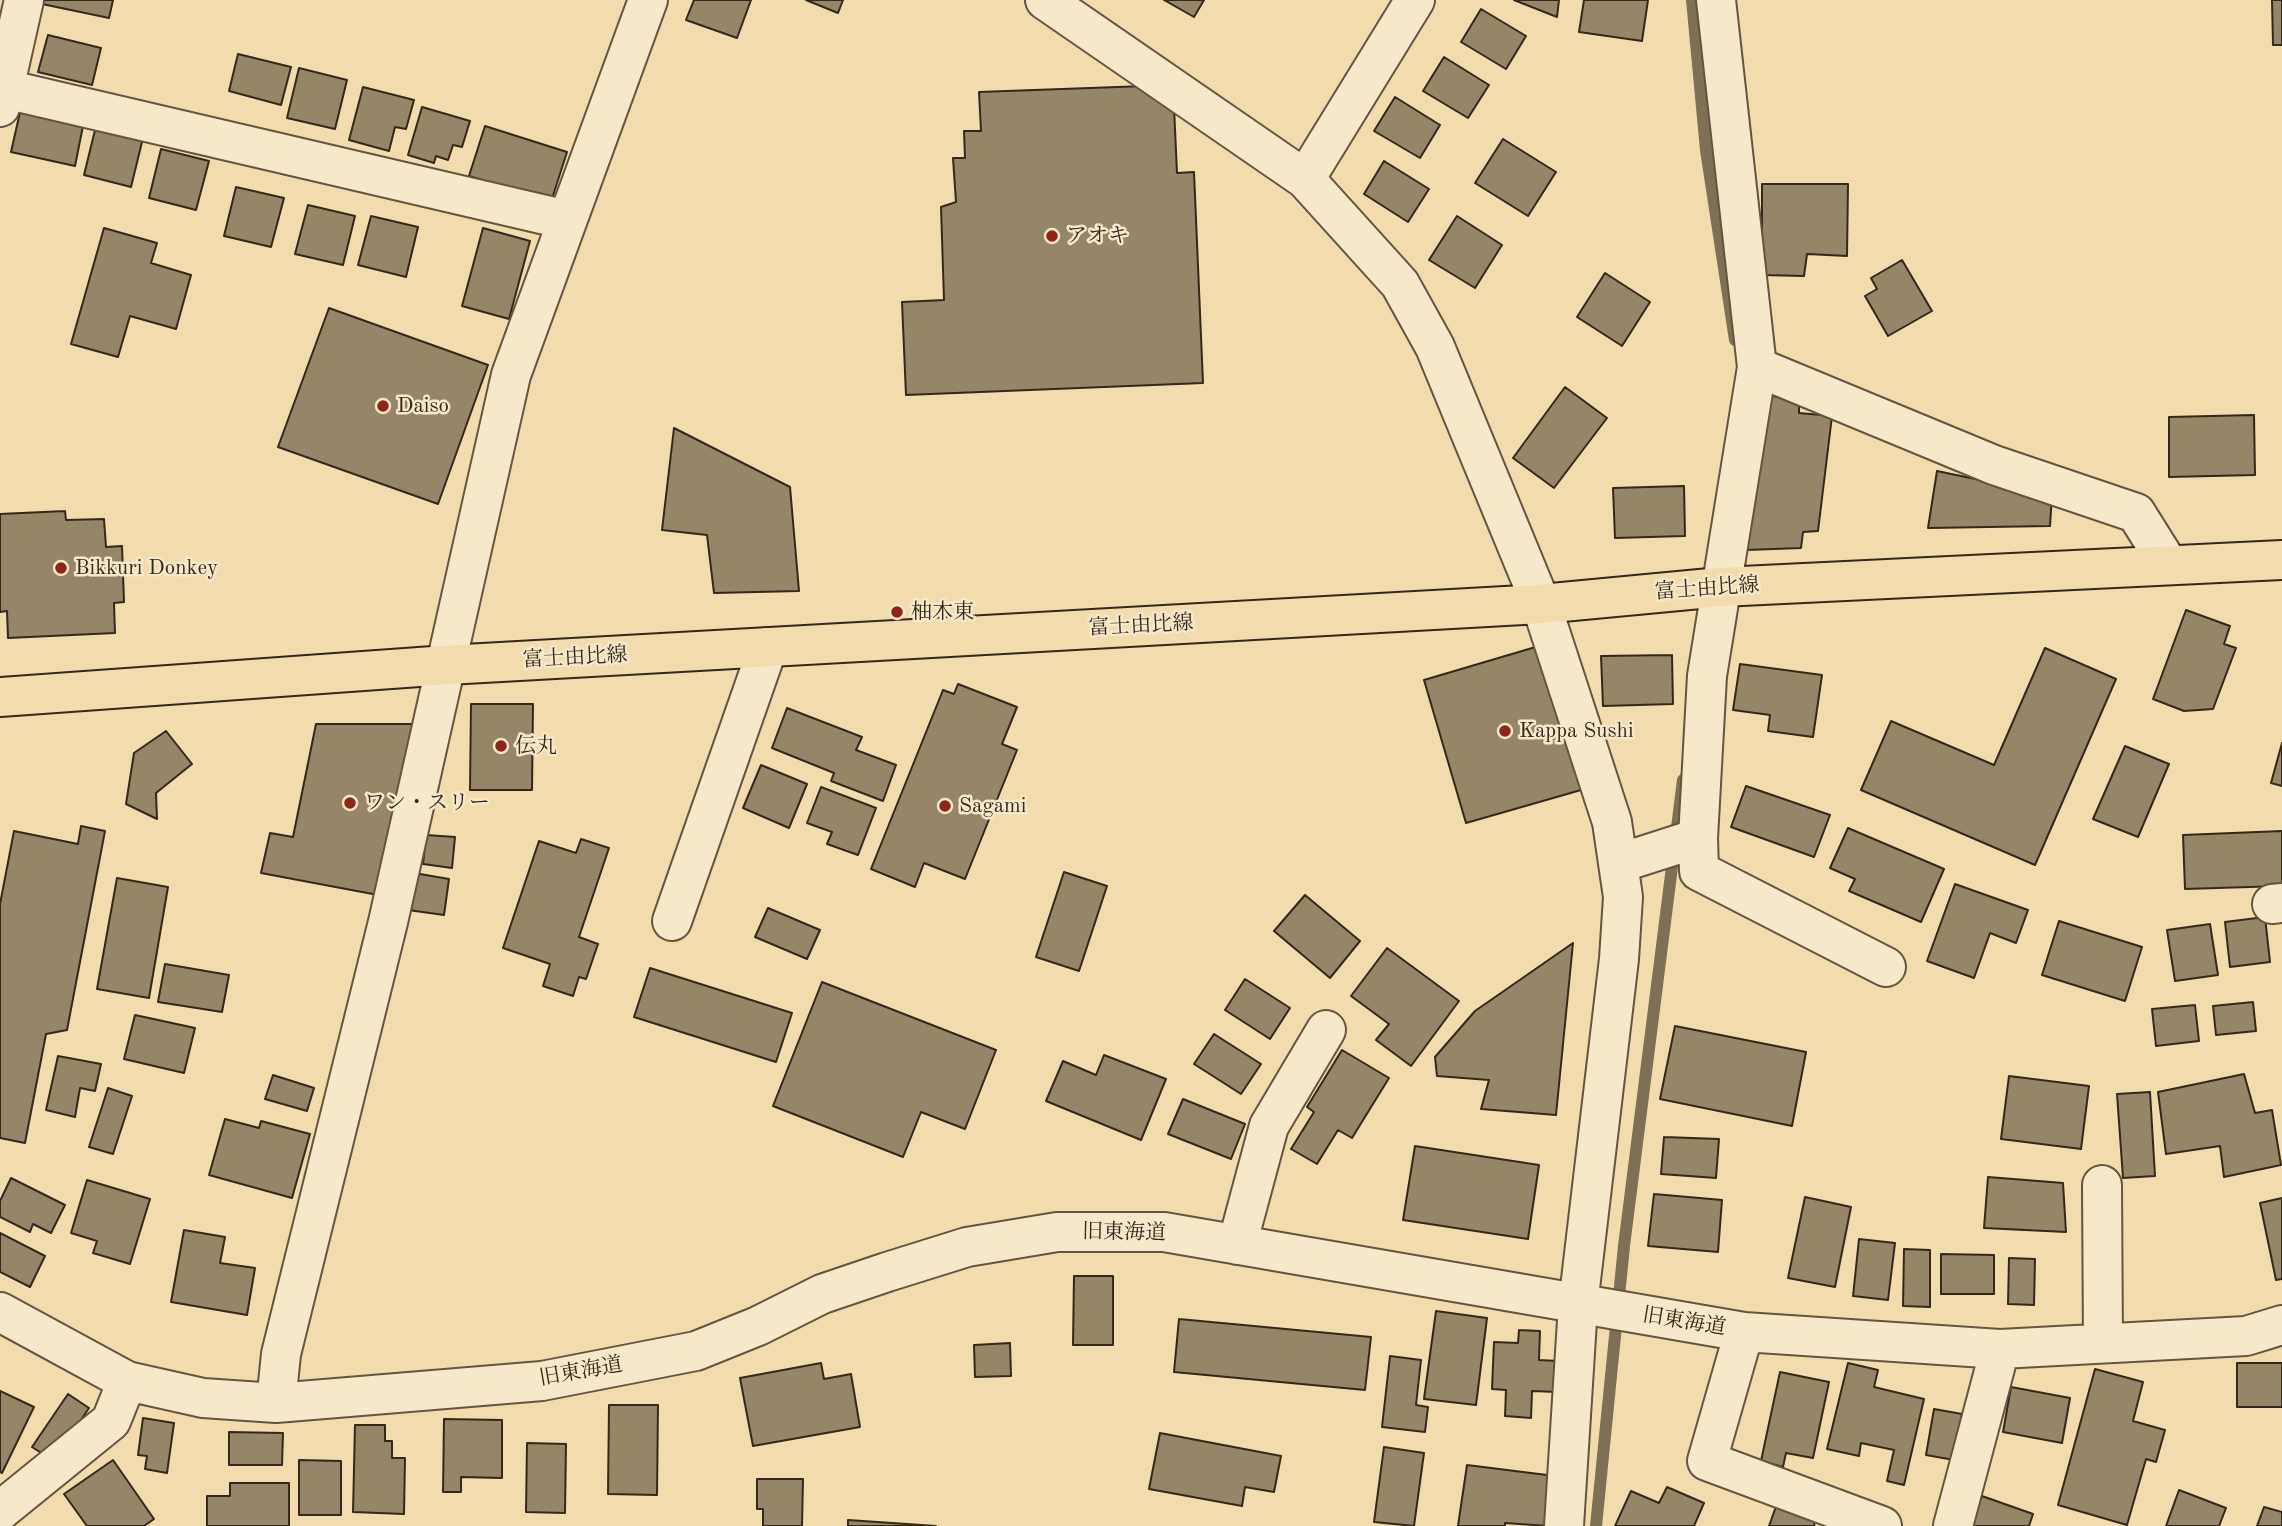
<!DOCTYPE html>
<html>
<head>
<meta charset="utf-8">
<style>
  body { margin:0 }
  canvas { display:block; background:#f2dbad }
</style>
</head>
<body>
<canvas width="2282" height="1526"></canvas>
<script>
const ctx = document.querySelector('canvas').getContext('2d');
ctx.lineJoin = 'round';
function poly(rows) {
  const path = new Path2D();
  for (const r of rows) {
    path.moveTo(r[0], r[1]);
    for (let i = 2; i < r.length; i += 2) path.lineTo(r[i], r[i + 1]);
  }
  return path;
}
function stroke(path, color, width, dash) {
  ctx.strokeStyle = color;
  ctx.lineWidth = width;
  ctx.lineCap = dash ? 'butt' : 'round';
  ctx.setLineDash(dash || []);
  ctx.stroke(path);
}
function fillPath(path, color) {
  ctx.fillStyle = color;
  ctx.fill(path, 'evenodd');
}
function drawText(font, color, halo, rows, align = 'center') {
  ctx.font = font + ' "Old Standard TT","Noto Serif JP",serif';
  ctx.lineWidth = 5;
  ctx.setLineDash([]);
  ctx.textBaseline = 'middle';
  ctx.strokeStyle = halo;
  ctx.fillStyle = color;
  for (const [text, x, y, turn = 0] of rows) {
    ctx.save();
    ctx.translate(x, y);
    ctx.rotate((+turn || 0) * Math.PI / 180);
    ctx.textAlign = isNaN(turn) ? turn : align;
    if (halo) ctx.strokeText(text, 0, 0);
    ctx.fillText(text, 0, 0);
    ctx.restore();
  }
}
const stream = poly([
  [1692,0,1706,150,1735,340],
  [1596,1526,1624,1246,1683,780]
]);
const building = poly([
  [43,0,113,0,109,18,42,4,43,0],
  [694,0,751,0,737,38,686,20,694,0],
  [806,0,843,0,838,13,806,0],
  [1164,0,1204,0,1194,17,1164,0],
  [1514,0,1559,0,1557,17,1514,0],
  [1584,0,1648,0,1642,41,1579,32,1584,0],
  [2272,0,2282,0,2282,45,2273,45,2272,0],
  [1481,9,1526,36,1506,69,1461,42,1481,9],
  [48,35,101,48,92,85,38,72,48,35],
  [238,54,291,67,281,105,229,91,238,54],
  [1444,57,1489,85,1468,118,1423,91,1444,57],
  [299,68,347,80,335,129,287,118,299,68],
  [1173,85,1177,173,1194,172,1203,383,906,395,902,302,944,300,941,207,956,202,953,158,965,158,964,131,981,131,979,92,1173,85],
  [363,87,414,100,406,129,395,127,389,151,349,140,363,87],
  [1395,97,1440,125,1420,158,1374,131,1395,97],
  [422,107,470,121,462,147,453,145,448,160,436,156,434,163,408,155,422,107],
  [20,112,85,116,75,166,11,152,20,112],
  [96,126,143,138,131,187,84,175,96,126],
  [485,126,567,152,551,202,469,176,485,126],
  [1503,139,1556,172,1528,216,1475,183,1503,139],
  [161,149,209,161,196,210,149,198,161,149],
  [1384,161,1429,189,1408,222,1364,194,1384,161],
  [1762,184,1848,184,1847,256,1807,254,1804,276,1762,275,1762,184],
  [236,187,284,198,271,247,224,236,236,187],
  [308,205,355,216,343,265,295,254,308,205],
  [371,216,418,227,406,277,358,265,371,216],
  [1457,216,1502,245,1475,288,1429,260,1457,216],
  [104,228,157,243,151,263,191,275,176,329,130,316,118,357,71,344,104,228],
  [483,228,530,241,509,319,462,306,483,228],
  [1902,260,1932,311,1888,336,1865,296,1877,289,1871,278,1902,260],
  [1605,273,1650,302,1622,346,1577,317,1605,273],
  [329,308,488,365,438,504,278,447,329,308],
  [1565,387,1607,418,1554,488,1513,458,1565,387],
  [1771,396,1799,400,1799,413,1832,416,1818,531,1803,532,1801,548,1746,550,1771,396],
  [2254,415,2255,475,2169,477,2169,417,2254,415],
  [674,428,790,487,799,591,714,593,707,535,662,530,674,428],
  [1937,471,2052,495,2050,526,1928,528,1937,471],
  [1684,486,1685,536,1615,538,1613,488,1684,486],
  [65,511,66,520,104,519,106,547,122,546,124,602,114,603,115,633,8,638,7,611,0,612,0,514,65,511],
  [2186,610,2230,626,2224,644,2236,648,2213,709,2184,711,2153,699,2186,610],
  [1539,646,1581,790,1466,823,1424,680,1539,646],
  [2045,648,2116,679,2035,865,1861,790,1891,721,1994,765,2045,648],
  [1672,655,1673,704,1603,706,1601,656,1672,655],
  [1740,664,1822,675,1813,737,1768,731,1770,715,1733,710,1740,664],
  [958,684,1017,707,1002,744,1017,750,965,879,924,863,915,887,871,869,943,690,954,694,958,684],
  [471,704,533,704,532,790,470,790,471,704],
  [787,708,862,737,856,750,896,765,883,801,831,781,834,773,772,748,787,708],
  [316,724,415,724,378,895,261,873,270,833,293,837,316,724],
  [166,731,192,764,156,793,157,819,126,804,134,753,166,731],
  [2282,743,2282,786,2271,783,2282,743],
  [2125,746,2169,764,2138,837,2093,819,2125,746],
  [761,765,807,784,789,828,743,808,761,765],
  [1746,786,1830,815,1814,857,1731,827,1746,786],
  [821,787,876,808,858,855,827,844,832,832,807,823,821,787],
  [81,826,105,831,67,1030,46,1034,25,1143,0,1138,0,904,14,831,78,844,81,826],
  [1848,828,1944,869,1921,922,1849,891,1855,879,1830,868,1848,828],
  [2282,831,2282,886,2185,889,2183,835,2282,831],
  [426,835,455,837,452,868,423,864,426,835],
  [581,839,609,848,579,937,598,944,586,979,579,977,573,996,543,986,550,964,503,948,539,841,576,853,581,839],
  [1064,872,1107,886,1079,971,1036,957,1064,872],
  [414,873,449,879,444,915,408,910,414,873],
  [117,878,168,887,149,998,97,989,117,878],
  [1955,884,2028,910,2016,943,1990,933,1974,978,1927,961,1955,884],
  [1305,895,1360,941,1330,978,1274,931,1305,895],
  [768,908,820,930,807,959,755,937,768,908],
  [2265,917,2270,962,2230,967,2225,922,2265,917],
  [2059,921,2142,947,2125,1001,2042,975,2059,921],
  [2210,924,2218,975,2175,981,2167,930,2210,924],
  [1573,943,1556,1115,1481,1109,1489,1080,1437,1076,1435,1057,1475,1011,1573,943],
  [1387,948,1459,1001,1411,1066,1376,1040,1389,1024,1351,996,1387,948],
  [165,964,229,975,222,1012,158,1002,165,964],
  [650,968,792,1013,776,1062,634,1017,650,968],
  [1245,979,1290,1008,1270,1039,1225,1010,1245,979],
  [822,982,996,1050,965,1129,921,1112,903,1157,773,1106,822,982],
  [2253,1002,2256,1031,2216,1035,2213,1006,2253,1002],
  [2195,1005,2199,1041,2156,1046,2152,1009,2195,1005],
  [135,1015,195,1028,184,1073,124,1059,135,1015],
  [1675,1026,1806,1052,1792,1126,1660,1099,1675,1026],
  [1214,1034,1261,1064,1241,1094,1194,1064,1214,1034],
  [1342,1050,1389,1078,1352,1138,1338,1130,1317,1164,1291,1149,1314,1112,1307,1107,1342,1050],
  [1104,1055,1166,1079,1141,1140,1046,1101,1063,1061,1096,1075,1104,1055],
  [58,1056,101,1064,95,1091,80,1088,75,1117,46,1110,58,1056],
  [2244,1074,2255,1113,2272,1110,2281,1165,2224,1177,2220,1146,2166,1154,2158,1092,2244,1074],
  [273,1075,314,1088,307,1111,265,1099,273,1075],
  [2009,1076,2089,1086,2081,1149,2001,1139,2009,1076],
  [108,1088,132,1096,113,1154,89,1147,108,1088],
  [2150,1092,2155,1176,2123,1178,2117,1094,2150,1092],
  [1183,1099,1245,1124,1231,1159,1168,1134,1183,1099],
  [225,1119,259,1128,261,1121,310,1134,292,1198,209,1175,225,1119],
  [1664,1137,1719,1139,1716,1178,1661,1174,1664,1137],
  [1415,1146,1539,1165,1528,1239,1403,1220,1415,1146],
  [1988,1177,2063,1183,2066,1232,1984,1228,1988,1177],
  [11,1178,65,1205,51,1233,33,1224,30,1232,0,1217,0,1201,11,1178],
  [87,1180,150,1199,130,1264,93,1253,97,1241,71,1233,87,1180],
  [1654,1194,1722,1200,1718,1252,1648,1246,1654,1194],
  [1805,1197,1851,1207,1835,1287,1788,1278,1805,1197],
  [2282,1198,2282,1279,2276,1280,2260,1203,2282,1198],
  [184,1230,225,1237,220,1263,255,1268,247,1315,171,1302,184,1230],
  [0,1233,45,1256,30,1287,0,1272,0,1233],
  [1859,1239,1895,1243,1888,1300,1853,1296,1859,1239],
  [1904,1249,1930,1250,1930,1307,1903,1306,1904,1249],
  [1941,1254,1994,1255,1994,1294,1941,1294,1941,1254],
  [2009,1258,2035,1259,2034,1305,2008,1304,2009,1258],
  [1074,1276,1113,1276,1113,1345,1073,1345,1074,1276],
  [1436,1311,1487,1318,1476,1405,1424,1399,1436,1311],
  [1179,1319,1371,1337,1365,1390,1174,1372,1179,1319],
  [1519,1330,1540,1331,1539,1360,1558,1361,1557,1392,1532,1391,1531,1418,1505,1416,1506,1390,1492,1389,1494,1342,1518,1343,1519,1330],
  [1010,1343,1011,1376,975,1377,974,1345,1010,1343],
  [1390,1356,1421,1360,1416,1405,1428,1407,1425,1432,1382,1427,1390,1356],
  [821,1363,824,1379,851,1374,860,1427,753,1446,740,1378,821,1363],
  [1848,1363,1878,1370,1874,1387,1924,1399,1904,1485,1887,1481,1894,1450,1861,1443,1859,1456,1827,1449,1848,1363],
  [2237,1363,2282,1363,2282,1407,2237,1407,2237,1363],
  [2095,1369,2143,1382,2133,1421,2165,1430,2156,1462,2146,1459,2127,1525,2058,1505,2095,1369],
  [1780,1372,1829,1382,1813,1458,1786,1453,1783,1467,1761,1461,1780,1372],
  [2011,1387,2070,1398,2062,1443,2003,1432,2011,1387],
  [0,1391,34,1407,2,1473,0,1472,0,1391],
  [68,1394,89,1408,54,1461,32,1447,68,1394],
  [609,1405,658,1405,657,1495,608,1494,609,1405],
  [1934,1409,1962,1414,1954,1460,1926,1455,1934,1409],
  [143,1418,174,1423,167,1473,145,1469,147,1456,138,1455,143,1418],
  [444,1419,502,1420,502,1478,461,1477,461,1492,443,1492,444,1419],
  [355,1425,385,1425,385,1441,392,1441,392,1458,405,1458,404,1514,353,1512,355,1425],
  [229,1432,283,1433,282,1465,229,1465,229,1432],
  [1160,1433,1281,1456,1274,1492,1245,1487,1242,1506,1149,1489,1160,1433],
  [527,1443,566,1444,565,1513,526,1512,527,1443],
  [1384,1447,1424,1453,1414,1526,1374,1522,1384,1447],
  [113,1460,154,1519,144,1526,87,1526,64,1494,113,1460],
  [299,1460,341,1461,341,1515,299,1515,299,1460],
  [1467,1465,1555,1476,1548,1526,1505,1523,1505,1526,1458,1526,1467,1465],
  [757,1479,803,1479,802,1526,763,1526,763,1509,757,1509,757,1479],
  [230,1483,289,1483,289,1526,207,1526,207,1496,230,1496,230,1483],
  [1667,1487,1704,1503,1694,1526,1615,1526,1631,1491,1659,1503,1667,1487],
  [2179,1490,2226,1508,2219,1526,2166,1526,2179,1490],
  [1982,1496,2033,1514,2029,1526,1971,1526,1982,1496],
  [1779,1498,1817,1512,1814,1526,1769,1526,1779,1498],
  [2264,1507,2282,1512,2282,1526,2257,1526,2264,1507],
  [848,1520,936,1526,848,1526,848,1520]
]);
const minor = poly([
  [1045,0,1305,179,1400,284,1435,347,1541,604,1612,822,1623,897,1619,959,1578,1305,1564,1526],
  [1716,0,1757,367,1707,676,1698,838,1699,871,1886,967],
  [5,89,567,220],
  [0,107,24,0],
  [1305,179,1415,0],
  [1757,367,1994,465,2136,513,2168,564],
  [1620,863,1698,838],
  [2272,904,2282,903],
  [672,921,768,647],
  [2102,1185,2103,1343],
  [1237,1245,1269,1126,1326,1030],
  [0,1312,127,1381,203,1398,276,1403,542,1381,696,1351,758,1326,822,1294,887,1272,967,1247,1057,1232,1164,1232,1744,1332,2000,1349,2246,1336,2282,1325],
  [1744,1332,1707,1461,1882,1526],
  [276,1403,281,1354,388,922,511,375,648,0],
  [0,1511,111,1421,127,1381],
  [1953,1526,2000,1349]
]);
const major = poly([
  [0,697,447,665,1541,604,1721,587,2282,560]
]);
const markers = [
  [1052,236,7,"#8f2418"],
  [383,406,7,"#8f2418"],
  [61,568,7,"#8f2418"],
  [897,612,7,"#8f2418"],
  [1505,731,7,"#8f2418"],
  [501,746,7,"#8f2418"],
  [350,803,7,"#8f2418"],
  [945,806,7,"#8f2418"]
];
const poiNames = [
  ["アオキ",1066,236],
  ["Daiso",397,406],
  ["Bikkuri Donkey",75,568],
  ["柚木東",911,612],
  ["Kappa Sushi",1519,731],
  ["伝丸",515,746],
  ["ワン・スリー",364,803],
  ["Sagami",959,806]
];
const streetNames = [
  ["富士由比線",1707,589,-4],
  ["富士由比線",1141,626,-3],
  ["富士由比線",575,658,-3],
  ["旧東海道",1124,1233,1],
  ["旧東海道",1684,1322,9],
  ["旧東海道",581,1372,-10]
];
stroke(stream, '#7f6f55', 12);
fillPath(building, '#968567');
stroke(building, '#33281b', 2);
stroke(minor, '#635540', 42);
stroke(major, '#33281b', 42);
stroke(minor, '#f7e8ca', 38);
stroke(major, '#f2dbad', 38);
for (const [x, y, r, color] of markers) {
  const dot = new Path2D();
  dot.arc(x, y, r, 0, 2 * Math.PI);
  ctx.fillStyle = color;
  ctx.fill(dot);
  stroke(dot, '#f7e8ca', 2.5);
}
drawText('21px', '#33281b', '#f7e8ca', poiNames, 'left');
drawText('21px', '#33281b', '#f7e8ca', streetNames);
</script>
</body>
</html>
